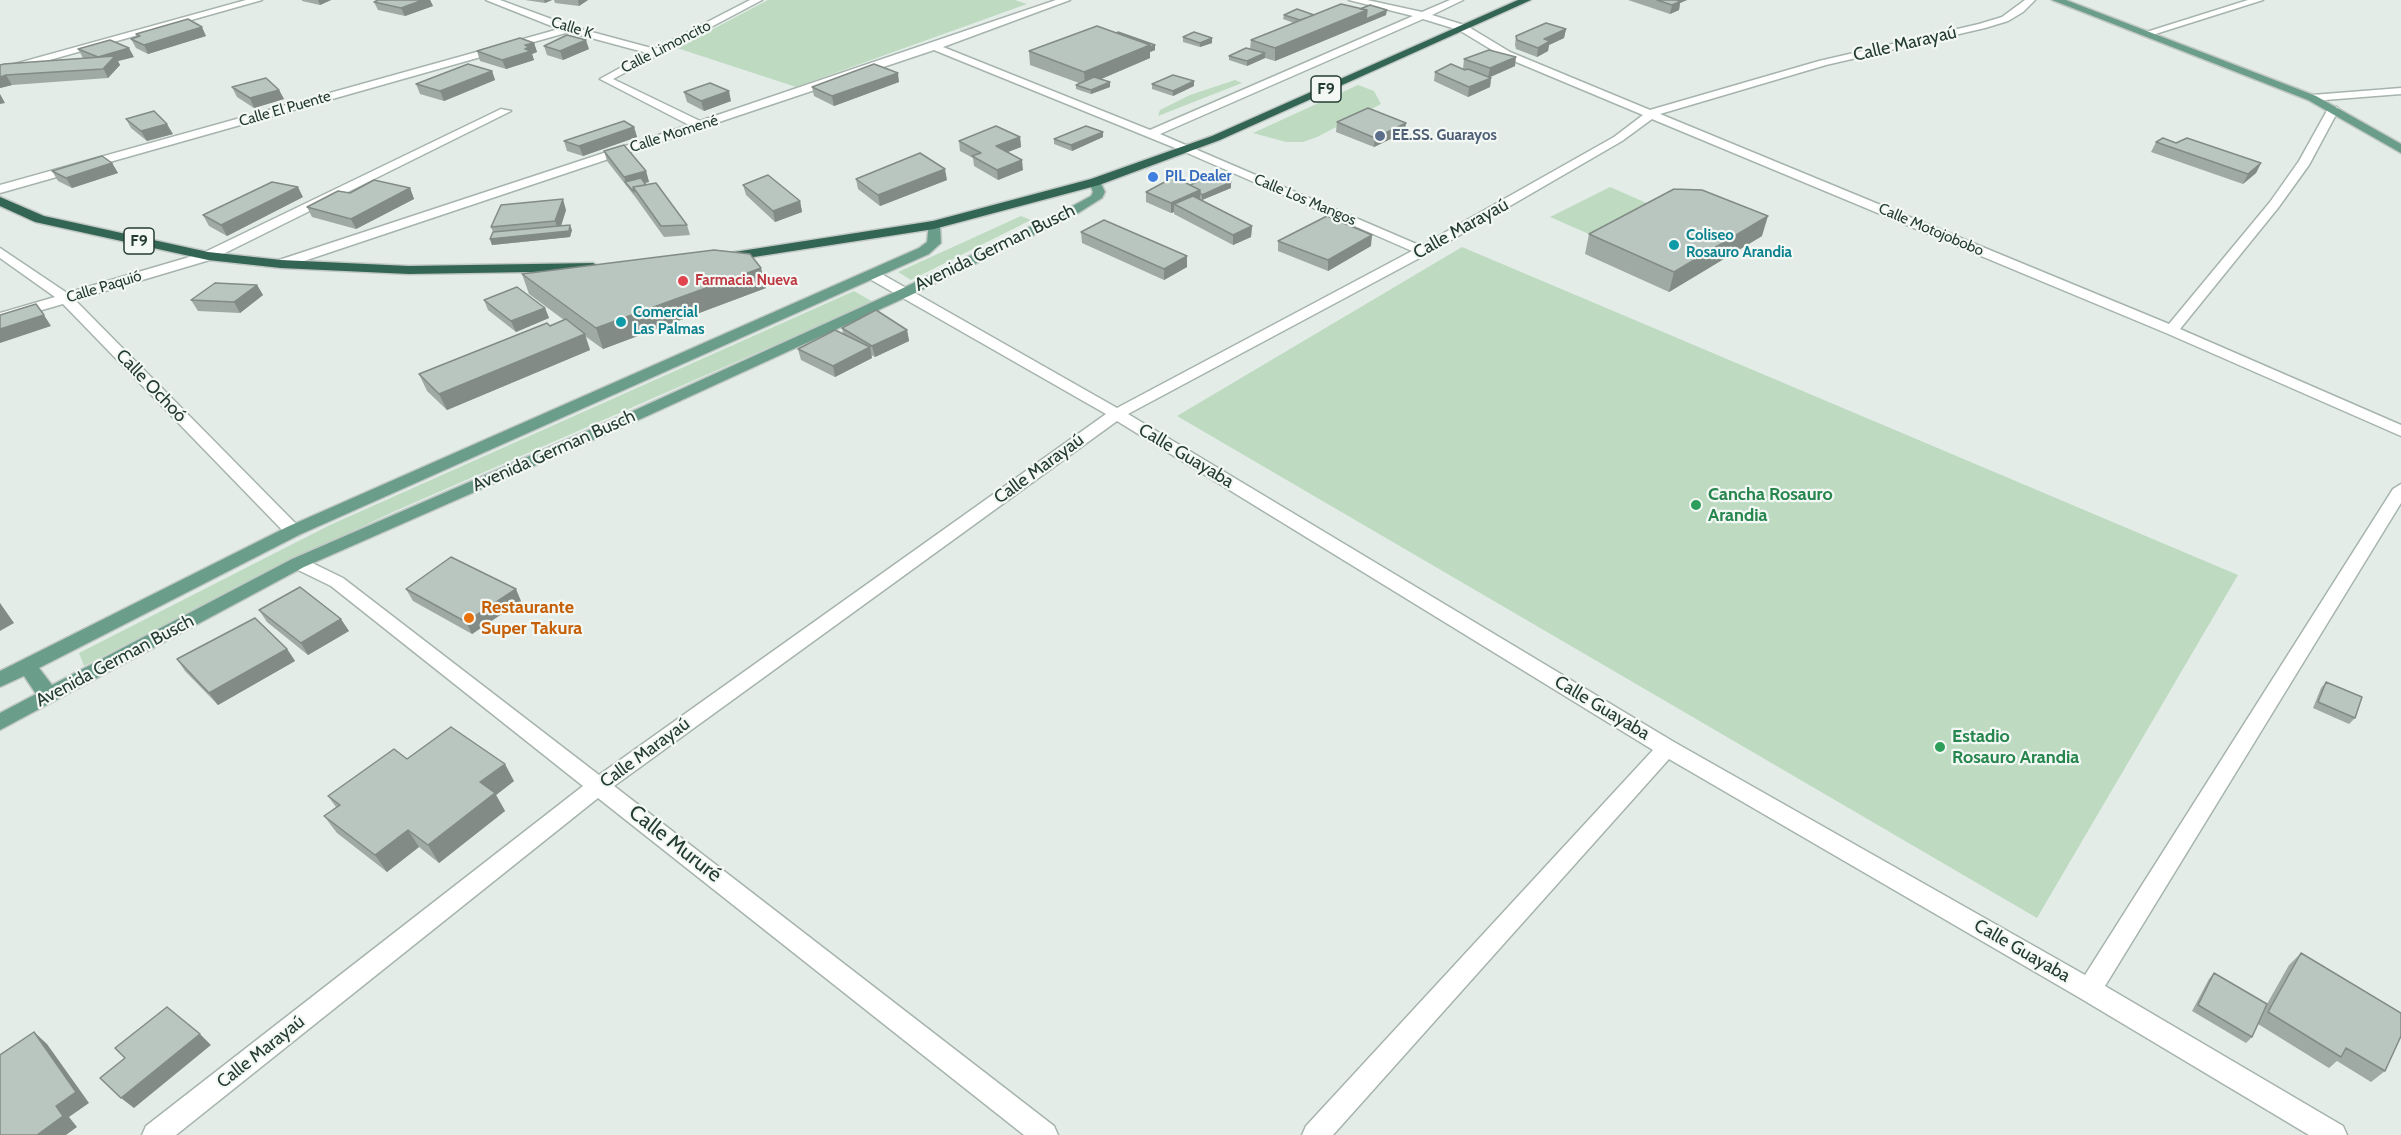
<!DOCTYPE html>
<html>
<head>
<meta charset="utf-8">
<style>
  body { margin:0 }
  canvas { display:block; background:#e3ece7 }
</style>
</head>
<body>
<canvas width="2401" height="1135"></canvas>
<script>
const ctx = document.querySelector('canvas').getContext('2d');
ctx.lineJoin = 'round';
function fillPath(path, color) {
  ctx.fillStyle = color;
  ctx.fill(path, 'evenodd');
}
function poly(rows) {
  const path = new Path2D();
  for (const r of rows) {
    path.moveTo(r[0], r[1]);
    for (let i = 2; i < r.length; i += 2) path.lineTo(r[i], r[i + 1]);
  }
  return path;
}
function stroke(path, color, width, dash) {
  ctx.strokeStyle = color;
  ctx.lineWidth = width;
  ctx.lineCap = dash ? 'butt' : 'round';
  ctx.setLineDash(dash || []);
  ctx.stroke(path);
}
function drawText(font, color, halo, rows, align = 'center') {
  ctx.font = font + ' Cabin,sans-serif';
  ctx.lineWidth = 4.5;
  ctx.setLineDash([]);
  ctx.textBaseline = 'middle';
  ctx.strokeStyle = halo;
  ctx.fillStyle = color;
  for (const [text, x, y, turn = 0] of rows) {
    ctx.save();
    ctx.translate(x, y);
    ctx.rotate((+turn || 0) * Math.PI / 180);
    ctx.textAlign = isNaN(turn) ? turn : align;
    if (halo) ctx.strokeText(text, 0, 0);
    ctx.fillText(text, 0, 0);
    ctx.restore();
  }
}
const green = poly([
  [768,0,1015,0,1027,4,796,87,677,48],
  [1235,80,1242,83,1158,116,1160,110,1190,95],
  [1358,85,1374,91,1381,104,1317,137,1303,142,1286,142,1253,133],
  [1610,187,1649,204,1589,234,1550,217],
  [1021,216,1031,220,911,280,898,272],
  [1462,247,2238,575,2037,918,1177,416],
  [854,291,873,302,393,512,298,557,84,666,79,653,330,525]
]);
const minor = poly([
  [246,0,262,0,0,74,0,68,246,0],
  [486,0,500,0,573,27,655,49,750,0,762,0,613,79,700,121,1056,0,1070,0,943,47,1150,130,1413,16,1349,0,1367,0,1422,12,1450,0,1463,0,1432,15,1467,26,1510,52,1650,110,1819,61,1979,24,2002,17,2025,0,2035,0,2023,12,2008,21,1985,28,1826,65,1660,114,2169,324,2270,202,2299,161,2329,107,2337,107,2339,109,2309,165,2278,208,2180,329,2401,425,2401,436,2166,333,1652,119,1622,141,1427,254,1128,414,1674,742,2085,975,2393,489,2401,484,2401,503,2105,986,2343,1126,2347,1135,2309,1135,2080,998,1669,759,1333,1135,1302,1135,1306,1126,1653,750,1117,421,614,786,1054,1126,1058,1135,1024,1135,598,798,176,1135,142,1135,146,1126,583,786,331,586,292,567,289,563,292,559,304,559,343,578,599,775,1106,414,868,278,868,272,878,272,1117,408,1412,251,1185,152,934,50,286,267,276,267,276,261,689,125,600,79,647,53,569,32,0,193,0,185,559,29,486,0],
  [1423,19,1459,30,1502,56,1643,115,1614,137,1421,246,1160,134,1423,19],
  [2248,0,2263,0,2149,36,2140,34,2248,0],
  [2401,88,2401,94,2312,101,2307,98,2312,95,2401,88],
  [501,109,511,111,213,259,75,300,299,527,302,531,299,535,287,535,63,304,0,322,0,313,55,297,0,258,0,248,67,293,203,253,501,109]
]);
const major = poly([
  [2052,0,2066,0,2316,96,2401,144,2401,153,2308,100,2052,0],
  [1095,178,1099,179,1105,192,1102,198,1075,215,909,296,645,417,304,567,0,730,0,713,36,694,24,676,0,687,0,671,20,661,287,527,919,248,927,242,929,222,934,221,940,225,941,243,929,254,299,535,39,668,52,685,292,559,633,411,899,290,1067,209,1091,196,1093,192,1089,182,1095,178]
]);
const highway = poly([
  [1518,0,1531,0,1220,140,1099,185,934,229,728,261,721,257,728,253,933,221,1091,179,1212,136,1518,0],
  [0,197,44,216,208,252,281,260,409,266,593,263,600,267,593,271,409,274,281,268,208,260,35,222,0,206,0,197]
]);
const wall = poly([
  [302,0,331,0,320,5,302,1],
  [378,0,430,0,433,6,405,16,378,10,374,2],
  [525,0,552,0,545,3],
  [554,0,588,0,579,6,555,3],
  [1628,0,1687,0,1680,3,1679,10,1670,14],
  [1284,15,1386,15,1275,61,1265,58,1247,66,1229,60,1229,56,1250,49,1251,40,1294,23,1283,19],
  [1566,29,1564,38,1549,45,1548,51,1537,57,1516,49,1515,45,1516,36],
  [136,34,206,36,148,54,136,48,131,39,137,37],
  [1183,37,1212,43,1200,47,1183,42],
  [534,43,537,52,532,54,534,60,506,69,480,61,477,51],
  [544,46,589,49,563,60,547,55],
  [78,49,134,57,118,61,120,65,108,78,12,85,0,88,0,65,83,58],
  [1155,50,1150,52,1150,58,1101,79,1110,82,1110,87,1091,94,1076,89,1076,85,1079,83,1030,65,1029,51],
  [1464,59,1515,66,1490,77,1491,78,1490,87,1468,97,1434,81,1435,72,1466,70,1463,69],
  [492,71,495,80,444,101,420,94,416,84],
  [1194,81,1194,86,1173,96,1152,89,1152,84],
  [899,82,834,106,814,96,812,87],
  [232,87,279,90,284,99,254,108,237,97],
  [684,92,731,101,704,111,687,102],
  [126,119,173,134,147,141,131,128],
  [1337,122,1405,132,1374,147,1336,132],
  [634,127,637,137,583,156,567,151,564,141],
  [1020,137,1021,147,1008,152,1023,170,998,180,974,166,973,158,960,151,959,141],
  [1103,137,1072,151,1054,144,1054,139],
  [2156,142,2176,143,2261,163,2256,173,2243,184,2151,152],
  [604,151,646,171,649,182,645,183,687,225,690,235,664,237,636,198,607,161],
  [112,163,118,173,72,188,58,181,52,171],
  [856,179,947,180,880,206,858,189],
  [1231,182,1231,188,1202,200,1200,199,1252,226,1251,237,1233,245,1174,214,1174,212,1171,213,1146,202,1146,192,1190,185],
  [743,185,800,201,802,212,775,222,746,195],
  [410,188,414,199,356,229,312,217,307,207,350,193],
  [303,197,227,236,209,226,203,215],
  [566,210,561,226,572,230,570,237,492,245,490,239,493,232,491,227],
  [1081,232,1187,267,1164,280,1082,243],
  [1589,234,1762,236,1669,292,1585,254],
  [1278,241,1371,246,1328,271,1278,251],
  [522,274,766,288,603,349,585,336,590,350,447,410,427,391,419,374,564,320,529,294],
  [257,285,263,295,240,313,198,311,191,300],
  [484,300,545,308,549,318,516,332,488,310],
  [842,328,907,330,909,341,875,357,871,355,872,358,835,377,801,360,798,349,843,334],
  [406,589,521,601,472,634,413,601],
  [259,610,349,631,308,655,267,622],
  [287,649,295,661,218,705,185,671,177,659],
  [2326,682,2355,718,2349,724,2313,708,2321,688],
  [407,759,514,781,496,795,505,811,439,863,419,847,387,872,337,833,324,816,336,807,328,796],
  [2301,953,2385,1071,2371,1082,2337,1061,2329,1068,2258,1024,2252,1037,2246,1043,2192,1011,2209,979,2214,973,2267,1004,2289,965]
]);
const shadedWall = poly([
  [318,0,331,0,320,5],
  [423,0,430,0,433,6,405,16,401,8],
  [544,0,552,0,545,3],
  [578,0,588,0,579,6],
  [1678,0,1687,0,1680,3,1679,10,1670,14,1672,5,1677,3],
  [1367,10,1387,10,1386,15,1275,61,1275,48],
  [202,27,206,36,148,54,144,45],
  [1566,29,1564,38,1549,45,1548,51,1537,57,1538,48,1544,39],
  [1212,38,1212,43,1200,47,1200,43],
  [586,40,589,49,563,60,560,51],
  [534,43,537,52,532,54,534,60,506,69,502,60,525,45],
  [1150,45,1155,45,1155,50,1150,52,1150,58,1085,86,1084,72],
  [129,48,134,57,118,61,120,65,108,78,98,57],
  [1265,53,1265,58,1247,66,1247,61],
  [1516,57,1515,66,1488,78,1490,68],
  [492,71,495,80,444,101,440,91],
  [898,73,899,82,834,106,832,96],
  [6,75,12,85,0,88,0,77],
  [1491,78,1490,87,1468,97,1469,87],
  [1194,81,1194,86,1173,96,1173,91],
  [1110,82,1110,87,1091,94,1091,90],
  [279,90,284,99,254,108,250,98],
  [729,91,731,101,704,111,701,101],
  [0,94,5,103,0,104],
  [1406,123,1405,132,1374,147,1375,138],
  [167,124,173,134,147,141,141,131],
  [634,127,637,137,583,156,579,146],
  [1103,132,1103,137,1072,151,1071,145],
  [1020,137,1021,147,997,156,996,146],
  [1022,160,1023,170,998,180,997,170],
  [112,163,118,173,72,188,66,178],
  [2261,163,2256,173,2243,184,2248,174],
  [945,169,947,180,880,206,878,195],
  [646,171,649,182,629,186,625,182,627,187,624,177],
  [1231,182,1231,188,1202,200,1202,195],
  [298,187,303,197,227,236,221,225],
  [410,188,414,199,356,229,351,219],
  [1200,190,1200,200,1174,204,1174,212,1171,213,1171,203],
  [563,199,566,210,559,232,555,221],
  [800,201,802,212,775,222,773,211],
  [1768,216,1762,236,1669,292,1674,272],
  [570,225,572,230,570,237,492,245,490,239],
  [1252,226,1251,237,1233,245,1233,235],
  [1372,235,1371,246,1328,271,1328,260],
  [1187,256,1187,267,1164,280,1164,269],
  [761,268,766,288,603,349,596,328],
  [257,285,263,295,240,313,234,302],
  [545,308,549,318,516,332,511,321],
  [44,315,51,326,0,343,0,329],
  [907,330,909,341,875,357,872,346],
  [585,334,590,350,447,410,439,394],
  [870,347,872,358,835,377,833,366],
  [516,589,521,601,472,634,466,622],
  [0,603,14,623,0,631],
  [341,619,349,631,308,655,301,643],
  [287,649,295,661,218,705,209,693],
  [505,764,514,781,496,795,505,811,439,863,428,845,480,782],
  [408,830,419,847,387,872,375,855],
  [34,1032,47,1044,89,1103,69,1117,77,1127,66,1135,37,1135,56,1106],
  [200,1034,211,1045,134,1108,121,1098]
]);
const building = poly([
  [378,0,423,0,401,8,374,2,378,0],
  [1657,0,1676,0,1681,1,1672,5,1657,0],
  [1341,4,1367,10,1275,48,1251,40,1341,4],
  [1370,5,1387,10,1366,19,1367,10,1360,9,1370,5],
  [1297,9,1314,15,1300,20,1284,15,1297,9],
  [188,19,202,27,144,45,131,39,140,36,136,34,188,19],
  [1546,23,1566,29,1544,39,1550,41,1538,48,1517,40,1516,36,1546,23],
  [1097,26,1150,45,1084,72,1029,51,1097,26],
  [1118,32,1155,45,1150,47,1150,45,1117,33,1118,32],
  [1194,32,1212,38,1200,43,1183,37,1194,32],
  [567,35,586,40,560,51,544,46,567,35],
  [520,38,534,43,525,45,529,47,525,49,531,51,502,60,477,51,520,38],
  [110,40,129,48,98,57,78,49,110,40],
  [1246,48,1265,53,1247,61,1229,56,1246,48],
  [1489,50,1516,57,1490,68,1464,59,1489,50],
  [115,56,103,69,6,75,0,77,0,65,4,64,115,56],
  [468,64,492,71,440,91,416,84,468,64],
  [874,64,898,73,832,96,812,87,874,64],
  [1451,64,1465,70,1468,69,1491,78,1469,87,1435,72,1451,64],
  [1173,75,1194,81,1173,91,1152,84,1173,75],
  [1094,77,1110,82,1091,90,1076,85,1094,77],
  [266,78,279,90,250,98,232,87,266,78],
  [710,83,729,91,701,101,684,92,710,83],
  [1368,108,1406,123,1375,138,1337,122,1368,108],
  [154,111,167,124,141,131,126,119,154,111],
  [624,121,634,127,579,146,564,141,624,121],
  [996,126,1020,137,996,146,1022,160,997,170,972,156,981,153,959,141,996,126],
  [1086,126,1103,132,1071,145,1054,139,1086,126],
  [2163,138,2176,143,2187,138,2261,163,2248,174,2156,142,2163,138],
  [624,145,646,171,624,177,604,151,624,145],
  [920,153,945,169,878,195,856,179,920,153],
  [102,156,112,163,66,178,52,171,102,156],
  [1215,174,1231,182,1202,195,1200,193,1200,190,1190,185,1215,174],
  [768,175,800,201,773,211,743,185,768,175],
  [1174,177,1200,190,1171,203,1146,192,1174,177],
  [641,178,646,185,633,187,634,192,625,182,641,178],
  [374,180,410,188,351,219,307,207,338,191,350,193,374,180],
  [272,182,298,187,221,225,203,215,272,182],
  [656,183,687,225,661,226,633,187,656,183],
  [1674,189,1702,190,1768,216,1674,272,1589,234,1674,189],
  [1193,196,1252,226,1233,235,1174,204,1193,196],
  [563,199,555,221,491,227,501,205,563,199],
  [1327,216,1372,235,1328,260,1278,241,1327,216],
  [1104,220,1187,256,1164,269,1081,232,1104,220],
  [570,225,569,231,490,239,493,232,570,225],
  [714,250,750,254,761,268,596,328,522,274,714,250],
  [215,283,257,285,234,302,191,300,215,283],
  [517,287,545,308,511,321,484,300,517,287],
  [36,304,44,315,0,329,0,315,36,304],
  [876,310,907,330,872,346,842,328,876,310],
  [566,319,585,334,439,394,419,374,547,323,550,326,566,319],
  [835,330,870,347,833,366,798,349,835,330],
  [451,557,516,589,466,622,406,589,451,557],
  [300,587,341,619,301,643,259,610,300,587],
  [255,618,287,649,209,693,177,659,255,618],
  [2326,682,2362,697,2355,718,2318,702,2326,682],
  [451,727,505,764,480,782,495,793,428,845,408,830,375,855,324,816,340,805,328,796,394,749,407,759,451,727],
  [2301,953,2401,1013,2401,1036,2385,1071,2346,1048,2341,1057,2268,1012,2301,953],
  [2214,973,2267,1004,2252,1037,2198,1005,2214,973],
  [167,1007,200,1034,121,1098,100,1078,125,1058,115,1048,167,1007],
  [34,1032,76,1092,56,1106,63,1116,37,1135,0,1135,0,1055,34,1032]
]);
const markers = [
  [1380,136,6,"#5c6f8a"],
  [1153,177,6,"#3f7fe0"],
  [1674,245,6,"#0f9aa8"],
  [683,281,6,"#e0444e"],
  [621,322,6,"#0f9aa8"],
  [1696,505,6,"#2e9e5b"],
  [469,618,6,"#e8710a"],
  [1940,747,6,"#2e9e5b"]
];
const farStreetnames = [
  ["Calle K",572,28,17],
  ["Calle Limoncito",666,47,-27],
  ["Calle El Puente",285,109,-16],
  ["Calle Momené",674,134,-18],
  ["Calle Los Mangos",1305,200,23],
  ["Calle Motojobobo",1931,230,23],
  ["Calle Paquió",104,287,-17]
];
const farServicenames = [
  ["EE.SS. Guarayos",1392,136]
];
const farShopnames = [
  ["PIL Dealer",1165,177]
];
const farCulturenames = [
  ["Coliseo",1686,236],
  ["Rosauro Arandia",1686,253],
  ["Comercial",633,313],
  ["Las Palmas",633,330]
];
const farHealthnames = [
  ["Farmacia Nueva",695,281]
];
const shields = [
  [1326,89,30],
  [139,241,30]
];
const shieldNames = [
  ["F9",1326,89],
  ["F9",139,241]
];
const streetNames = [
  ["Calle Marayaú",1905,44,-13],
  ["Calle Marayaú",1461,229,-29],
  ["Avenida German Busch",995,248,-26],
  ["Calle Ochoó",151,386,46],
  ["Avenida German Busch",554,451,-24],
  ["Calle Guayaba",1186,456,31],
  ["Calle Marayaú",1039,469,-36],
  ["Avenida German Busch",115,661,-28],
  ["Calle Guayaba",1602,708,31],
  ["Calle Marayaú",645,753,-36],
  ["Calle Guayaba",2022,951,30],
  ["Calle Marayaú",261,1052,-38]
];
const leisureNames = [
  ["Cancha Rosauro",1708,495],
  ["Arandia",1708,516],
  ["Estadio",1952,737],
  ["Rosauro Arandia",1952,758]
];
const foodNames = [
  ["Restaurante",481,608],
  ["Super Takura",481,629]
];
const nearStreetnames = [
  ["Calle Mururé",675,844,38]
];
fillPath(green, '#bedbc2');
stroke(minor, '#a6b4ad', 3);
stroke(major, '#c2c8c6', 3);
stroke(highway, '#c2c8c6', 3);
fillPath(minor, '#fff');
fillPath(major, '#6b9e8a');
fillPath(highway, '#326554');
fillPath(wall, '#9faaa4');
fillPath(shadedWall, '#828b86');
fillPath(building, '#b9c6bf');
stroke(building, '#828b86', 1.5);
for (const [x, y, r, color] of markers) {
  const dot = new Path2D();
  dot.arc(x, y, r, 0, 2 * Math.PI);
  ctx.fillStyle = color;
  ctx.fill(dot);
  stroke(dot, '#f3f8f5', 2);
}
drawText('15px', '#243c32', '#f3f8f5', farStreetnames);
drawText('bold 15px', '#4e5e75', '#f3f8f5', farServicenames, 'left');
drawText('bold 15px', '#366cbe', '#f3f8f5', farShopnames, 'left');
drawText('bold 15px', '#0d838f', '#f3f8f5', farCulturenames, 'left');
drawText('bold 15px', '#be3a42', '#f3f8f5', farHealthnames, 'left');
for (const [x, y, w] of shields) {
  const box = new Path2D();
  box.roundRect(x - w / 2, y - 13, w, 26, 4.5);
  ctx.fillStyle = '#f3f8f5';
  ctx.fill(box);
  stroke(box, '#243c32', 1.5);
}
drawText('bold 16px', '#243c32', null, shieldNames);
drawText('18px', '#243c32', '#f3f8f5', streetNames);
drawText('bold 18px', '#27864d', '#f3f8f5', leisureNames, 'left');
drawText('bold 18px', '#c56008', '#f3f8f5', foodNames, 'left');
drawText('21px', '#243c32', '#f3f8f5', nearStreetnames);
</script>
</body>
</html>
